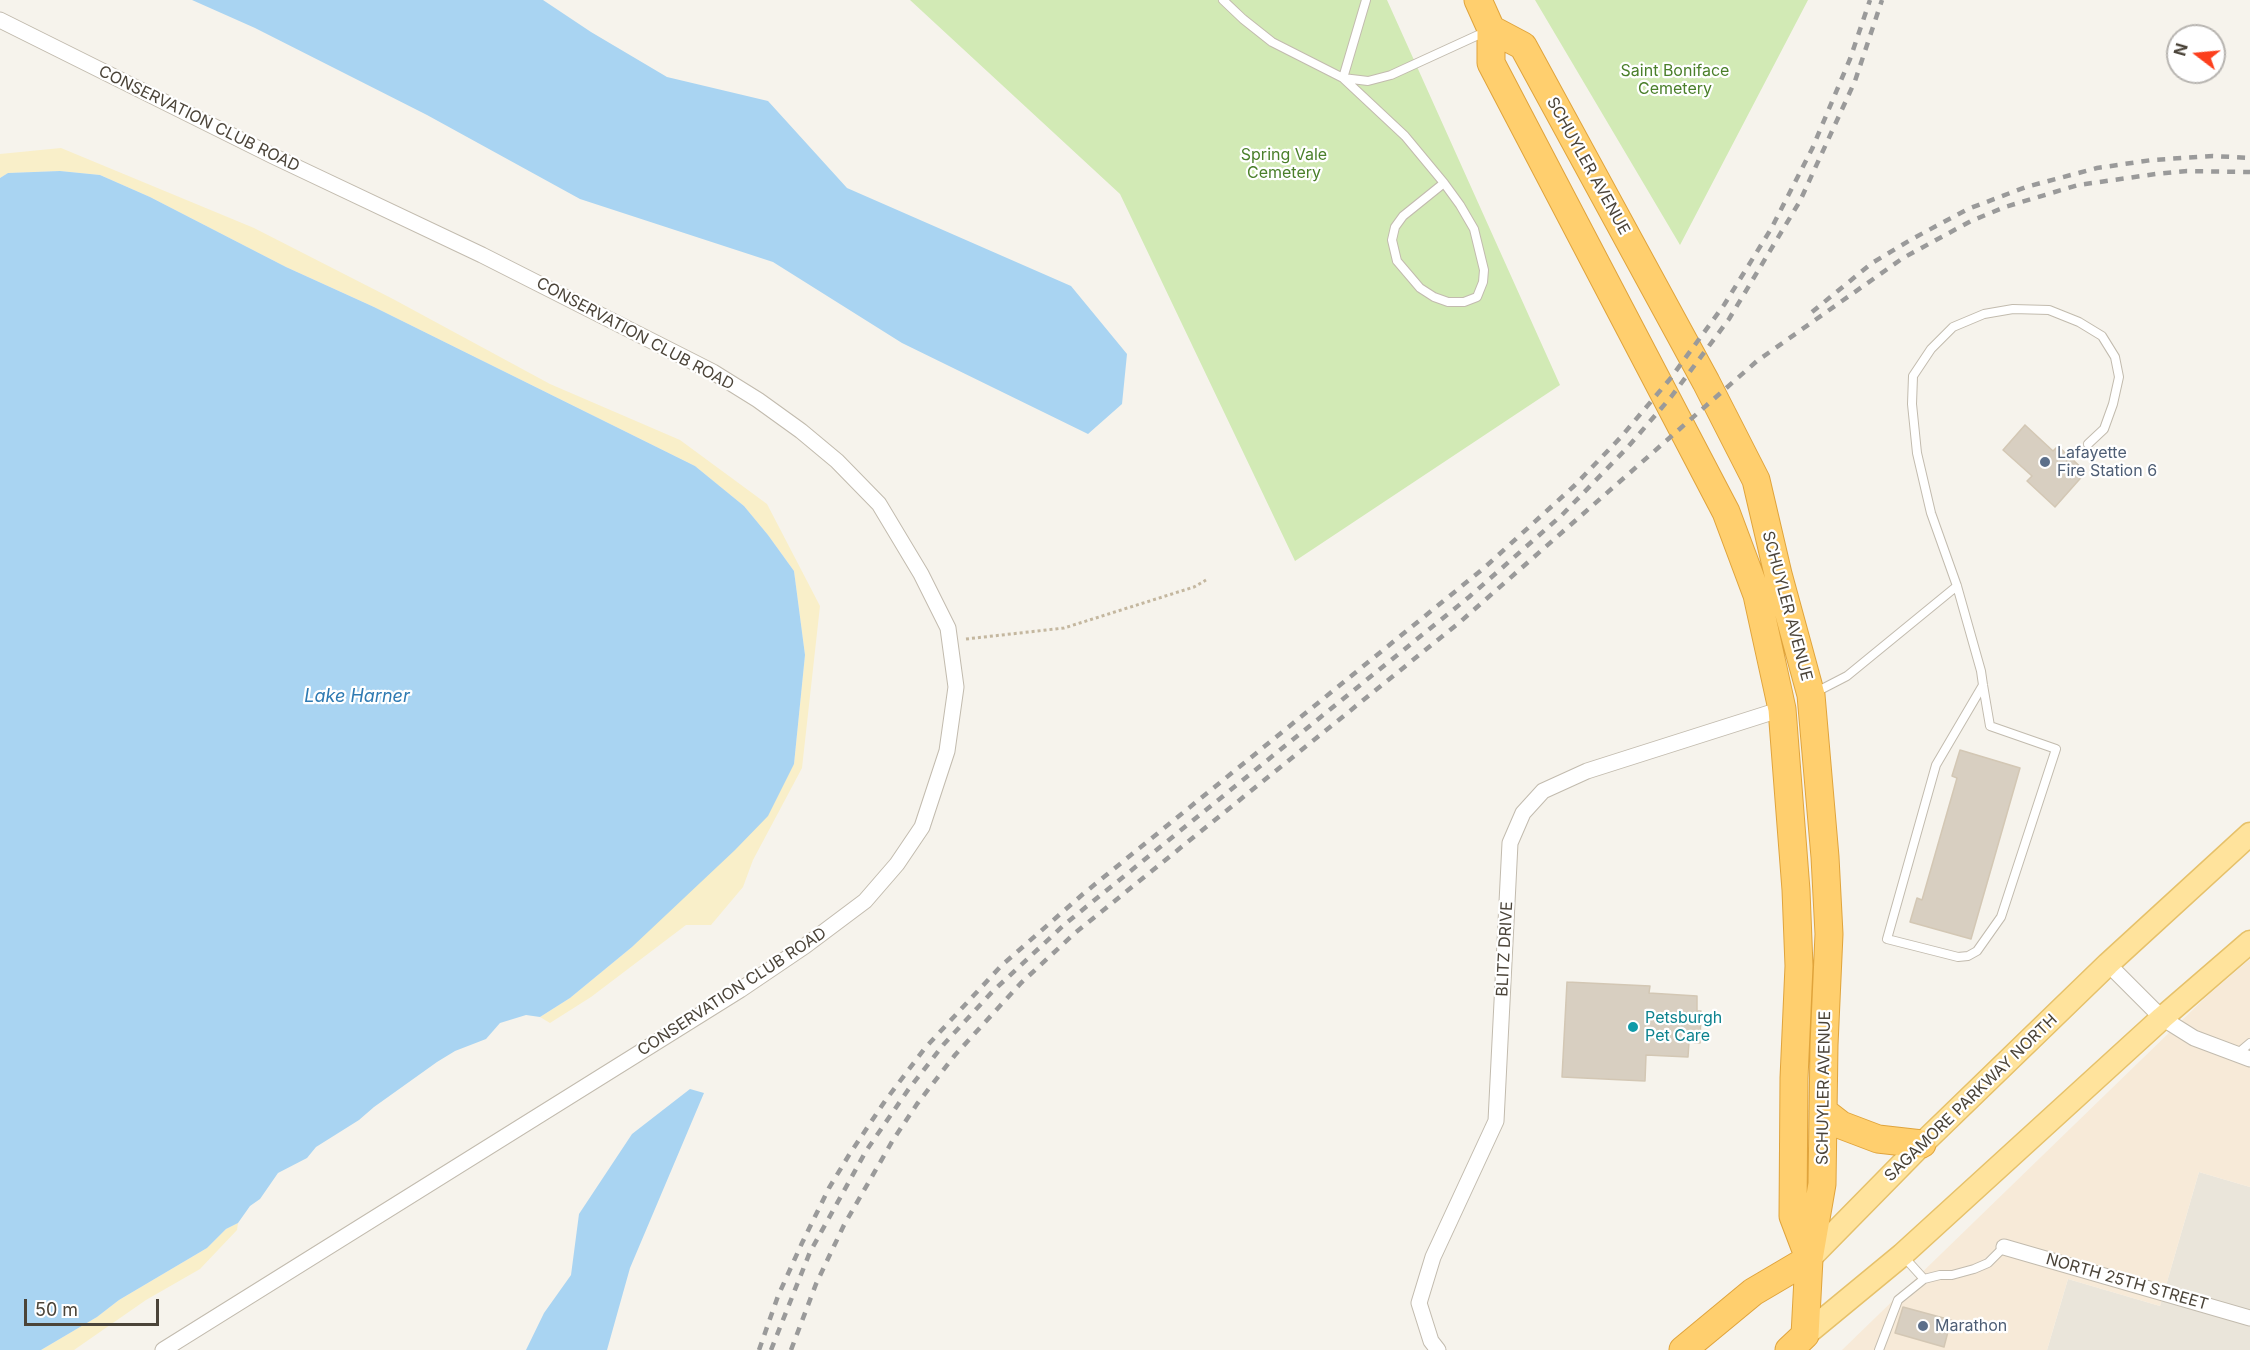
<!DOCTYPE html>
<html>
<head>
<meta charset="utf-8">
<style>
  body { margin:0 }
  #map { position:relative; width:2250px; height:1350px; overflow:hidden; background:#f6f3ec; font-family:Inter,sans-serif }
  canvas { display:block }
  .north { position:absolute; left:2166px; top:24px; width:60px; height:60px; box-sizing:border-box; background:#fff; border:2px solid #b7b4b0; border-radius:50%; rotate:286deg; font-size:16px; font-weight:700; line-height:24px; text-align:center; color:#4b4439 }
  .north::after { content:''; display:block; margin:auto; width:21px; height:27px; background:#fc3f1d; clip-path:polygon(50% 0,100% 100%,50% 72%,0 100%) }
  .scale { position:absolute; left:24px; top:1299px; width:135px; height:27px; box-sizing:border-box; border:3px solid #4b4439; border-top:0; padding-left:8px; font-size:18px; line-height:21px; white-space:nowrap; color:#4b4439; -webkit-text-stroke:4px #fff; paint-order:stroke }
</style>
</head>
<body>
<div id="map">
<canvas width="2250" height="1350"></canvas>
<div class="north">N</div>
<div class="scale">50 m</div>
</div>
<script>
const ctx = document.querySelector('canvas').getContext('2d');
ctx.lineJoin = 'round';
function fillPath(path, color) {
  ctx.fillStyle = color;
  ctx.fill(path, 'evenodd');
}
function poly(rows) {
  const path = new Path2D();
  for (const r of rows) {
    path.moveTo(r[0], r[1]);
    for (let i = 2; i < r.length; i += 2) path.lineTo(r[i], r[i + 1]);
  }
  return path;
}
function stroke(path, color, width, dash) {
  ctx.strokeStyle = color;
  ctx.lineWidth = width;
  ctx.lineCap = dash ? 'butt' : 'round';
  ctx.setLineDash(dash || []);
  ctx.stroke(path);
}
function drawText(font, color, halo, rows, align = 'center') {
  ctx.font = font + ' Inter,sans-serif';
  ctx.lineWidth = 4.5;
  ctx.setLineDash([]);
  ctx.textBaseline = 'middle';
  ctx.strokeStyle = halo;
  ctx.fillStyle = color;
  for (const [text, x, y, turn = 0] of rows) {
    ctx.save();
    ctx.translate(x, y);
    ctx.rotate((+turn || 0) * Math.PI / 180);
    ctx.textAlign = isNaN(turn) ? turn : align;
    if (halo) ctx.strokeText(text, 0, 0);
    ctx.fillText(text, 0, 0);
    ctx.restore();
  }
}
const residential = poly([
  [2199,1172,2250,1187,2250,1350,2047,1350,2068,1279,2160,1306]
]);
const commercial = poly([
  [2250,959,2250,1187,2199,1172,2160,1306,2068,1279,2047,1350,1842,1350,2208,995]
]);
const green = poly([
  [910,0,1387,0,1560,385,1295,561,1120,194],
  [1535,0,1808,0,1680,245]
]);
const sand = poly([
  [61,148,254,228,393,299,550,384,680,440,767,504,820,606,802,768,753,860,743,887,711,925,686,925,591,997,550,1023,540,1017,570,998,632,947,794,764,805,655,794,571,768,535,744,506,695,466,374,307,286,267,150,197,100,175,60,171,8,173,0,178,0,154],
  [238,1223,237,1230,200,1269,146,1300,74,1350,41,1350,97,1317,119,1300,207,1248,226,1229]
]);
const water = poly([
  [192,0,543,0,591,32,667,77,768,101,847,188,1071,286,1127,354,1122,404,1088,434,902,343,773,262,580,199,427,115,255,28],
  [60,171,100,175,150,197,286,267,374,307,695,466,744,506,768,535,794,571,805,655,794,764,768,816,735,850,632,947,570,998,540,1017,526,1015,500,1023,486,1039,455,1051,437,1062,374,1107,359,1120,316,1147,307,1158,278,1173,260,1199,250,1206,238,1223,226,1229,207,1248,119,1300,97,1317,41,1350,0,1350,0,178,8,173],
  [690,1089,704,1093,630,1268,607,1350,526,1350,544,1313,571,1275,579,1214,632,1134]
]);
const building = poly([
  [2025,425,2053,451,2058,446,2086,472,2055,507,2027,481,2032,476,2003,450,2025,425],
  [1960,750,2020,768,1971,939,1910,922,1917,898,1922,900,1957,778,1952,776,1960,750],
  [1567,982,1650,986,1649,993,1697,996,1697,1011,1701,1011,1700,1043,1689,1042,1688,1057,1646,1055,1645,1081,1562,1077,1567,982],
  [1903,1307,1951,1320,1944,1347,1895,1333,1903,1307]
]);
const path = poly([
  [966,639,1064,628,1194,587,1206,580]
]);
const lane = poly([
  [1223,0,1243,19,1272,42,1343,78,1368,81,1391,75,1487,31],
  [1366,0,1343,78,1405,136,1444,183,1460,205,1474,229,1484,270,1483,282,1477,297,1464,302,1448,302,1434,297,1420,288,1397,261,1392,240,1395,227,1403,216,1444,183],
  [1983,685,1936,765,1887,939,1958,957,1968,956,1977,951,2001,917,2056,749,1990,726,1983,685,1981,671,1957,586,1931,513,1917,453,1912,404,1913,376,1931,349,1953,327,1984,314,2013,309,2049,310,2079,322,2102,336,2115,357,2119,377,2113,404,2104,429,2088,444],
  [1816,692,1847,676,1957,586],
  [2237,1054,2250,1043],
  [1904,1257,1924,1279,1940,1275,1952,1275,1974,1269,1988,1263,2004,1247],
  [1879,1350,1898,1300,1924,1279]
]);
const street = poly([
  [0,20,273,156,482,255,713,372,758,400,801,431,837,461,879,504,921,574,948,628,956,687,947,751,922,827,897,864,865,901,805,946,740,990,163,1350],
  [2108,964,2162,1018,2194,1038,2250,1059],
  [2004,1247,2250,1318],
  [1438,1350,1431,1341,1419,1303,1433,1257,1496,1121,1510,843,1523,813,1543,791,1587,771,1782,709]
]);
const primary = poly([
  [1809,1259,1922,1144,2108,964,2250,834],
  [1805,1335,1902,1255,2162,1018,2250,942]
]);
const highway = poly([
  [1478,0,1491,29,1491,63,1726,512,1757,595,1782,709,1796,890,1799,966,1794,1078,1793,1216,1809,1258],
  [1491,29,1523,46,1706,382,1756,480,1778,574,1811,695,1825,857,1829,934,1824,1045,1822,1184,1809,1259,1805,1335,1789,1350],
  [1823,1111,1841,1125,1878,1139,1922,1144],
  [1683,1350,1753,1292,1809,1259]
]);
const rail = poly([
  [1812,312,1872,263,1912,239,1968,209,2026,187,2097,168,2152,160,2213,156,2250,158],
  [759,1350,778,1296,802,1243,829,1188,849,1155,885,1101,925,1048,1001,966,1083,894,1484,568,1574,486,1621,437,1670,379,1724,305,1771,229,1812,149,1850,59,1870,0],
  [771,1350,810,1252,866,1151,908,1090,944,1044,992,992,1065,924,1469,597,1562,515,1627,448,1671,397,1729,319,1800,201,1855,81,1882,0],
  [791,1350,816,1284,844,1225,893,1140,917,1104,955,1055,1021,983,1075,933,1460,622,1757,361,1903,258,1971,221,2005,207,2078,185,2156,174,2187,171,2250,172]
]);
const markers = [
  [2045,462,6,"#5c6f8a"],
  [1633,1027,6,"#0f9aa8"],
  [1923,1326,6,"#5c6f8a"]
];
const parkNames = [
  ["Saint Boniface",1675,71],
  ["Cemetery",1675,89],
  ["Spring Vale",1284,155],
  ["Cemetery",1284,173]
];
const streetNames = [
  ["CONSERVATION CLUB ROAD",199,119,26],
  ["SCHUYLER AVENUE",1588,166,61],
  ["CONSERVATION CLUB ROAD",635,334,28],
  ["SCHUYLER AVENUE",1787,606,75],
  ["BLITZ DRIVE",1505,949,-87],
  ["CONSERVATION CLUB ROAD",732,992,-33],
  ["SCHUYLER AVENUE",1824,1088,-89],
  ["SAGAMORE PARKWAY NORTH",1971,1098,-44],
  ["NORTH 25TH STREET",2127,1282,16]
];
const serviceNames = [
  ["Lafayette",2057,453],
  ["Fire Station 6",2057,471],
  ["Marathon",1935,1326]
];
const cultureNames = [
  ["Petsburgh",1645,1018],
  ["Pet Care",1645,1036]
];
const waterNames = [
  ["Lake Harner",357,697]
];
fillPath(residential, '#eae5da');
fillPath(commercial, '#f7ead8');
fillPath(green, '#d2eab5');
fillPath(sand, '#f9efc9');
fillPath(water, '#a9d4f2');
fillPath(building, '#d8cfc1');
stroke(building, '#d3c7b4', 1.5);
stroke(lane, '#c2bbae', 10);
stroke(street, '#c2bbae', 17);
stroke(primary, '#e6c16a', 25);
stroke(highway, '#e0a43c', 29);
stroke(path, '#c4b79f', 3, [3, 3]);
stroke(lane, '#fff', 8);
stroke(street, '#fff', 15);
stroke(primary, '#ffe39c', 22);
stroke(highway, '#ffcf6e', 27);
stroke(rail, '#9a9a9a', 4.5, [8, 8]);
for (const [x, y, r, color] of markers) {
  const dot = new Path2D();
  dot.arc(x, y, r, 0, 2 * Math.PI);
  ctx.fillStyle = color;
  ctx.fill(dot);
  stroke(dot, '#fff', 2);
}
drawText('16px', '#4a7f2a', '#fff', parkNames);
drawText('16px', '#4b4439', '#fff', streetNames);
drawText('16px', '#4e5e75', '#fff', serviceNames, 'left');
drawText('16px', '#0d838f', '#fff', cultureNames, 'left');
drawText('italic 18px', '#2e7ab2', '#fff', waterNames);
</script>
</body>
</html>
